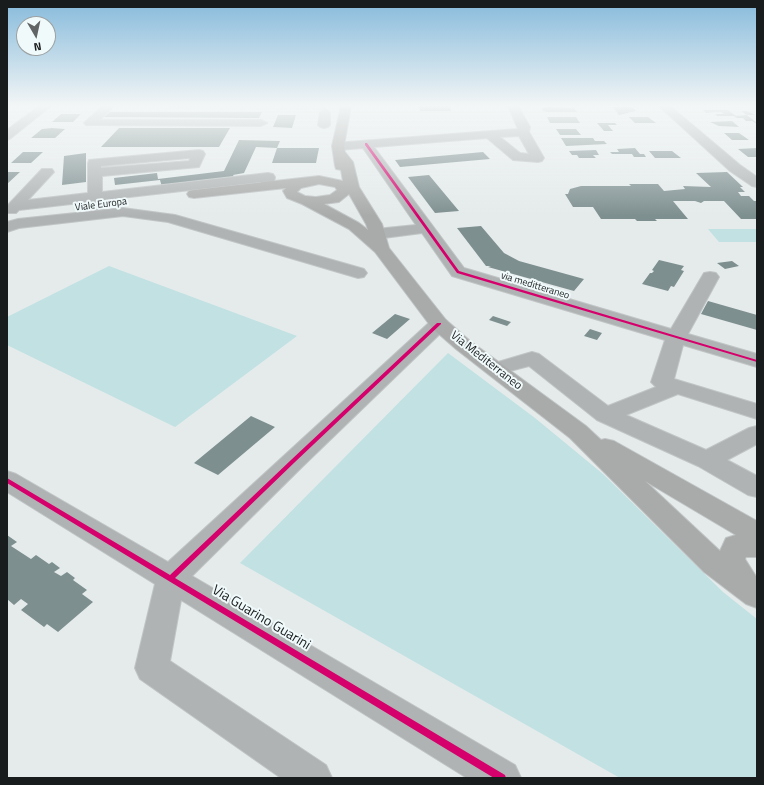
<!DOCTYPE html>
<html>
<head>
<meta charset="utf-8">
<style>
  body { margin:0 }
  #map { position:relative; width:764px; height:785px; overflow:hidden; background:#e5ebeb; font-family:"Titillium Web",sans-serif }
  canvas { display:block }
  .frame { position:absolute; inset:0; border:8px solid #191c1c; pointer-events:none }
  .north { position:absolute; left:16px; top:16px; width:40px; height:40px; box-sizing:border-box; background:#f1fafb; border:1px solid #9ba1a2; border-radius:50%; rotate:171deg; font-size:11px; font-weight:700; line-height:16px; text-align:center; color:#191c1c }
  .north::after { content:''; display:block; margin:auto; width:14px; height:18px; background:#606464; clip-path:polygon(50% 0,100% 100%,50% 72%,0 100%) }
</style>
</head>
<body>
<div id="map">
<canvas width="764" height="785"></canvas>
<div class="frame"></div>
<div class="north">N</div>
</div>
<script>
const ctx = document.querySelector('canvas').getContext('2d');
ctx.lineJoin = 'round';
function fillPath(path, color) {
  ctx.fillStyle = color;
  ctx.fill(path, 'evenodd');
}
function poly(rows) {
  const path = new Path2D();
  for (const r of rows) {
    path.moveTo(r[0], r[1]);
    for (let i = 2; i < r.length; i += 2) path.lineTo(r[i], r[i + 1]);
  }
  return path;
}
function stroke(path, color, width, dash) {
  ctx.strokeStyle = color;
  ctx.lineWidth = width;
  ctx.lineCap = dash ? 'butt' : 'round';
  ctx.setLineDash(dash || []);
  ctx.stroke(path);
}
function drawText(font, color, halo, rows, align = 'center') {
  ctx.font = font + ' "Titillium Web",sans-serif';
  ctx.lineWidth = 4;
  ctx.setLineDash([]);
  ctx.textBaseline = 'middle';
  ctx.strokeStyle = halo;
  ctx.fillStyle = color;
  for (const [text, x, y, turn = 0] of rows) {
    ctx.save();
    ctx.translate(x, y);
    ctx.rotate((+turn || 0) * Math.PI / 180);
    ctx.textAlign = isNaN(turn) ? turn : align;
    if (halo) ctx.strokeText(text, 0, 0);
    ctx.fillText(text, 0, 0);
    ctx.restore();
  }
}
const green = poly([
  [168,106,324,106,323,110,165,109],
  [708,229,756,229,757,230,757,242,719,242],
  [109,266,297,336,175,427,7,345,7,317],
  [448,353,535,418,603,474,723,592,757,619,757,778,620,778,240,563]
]);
const building = poly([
  [419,106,450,106,451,111,420,111],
  [549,107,574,108,577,112,547,112,543,111,542,108],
  [613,107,632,107,636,111,619,115],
  [703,110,728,110,736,116,717,116,715,114,724,114,721,112,706,113],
  [741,111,747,111,755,115,747,115,757,123,757,124,752,121,746,121,743,118,737,118,734,116,747,115],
  [110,112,262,112,259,118,254,118,104,117],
  [61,114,81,114,73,122,52,122],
  [278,115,296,115,292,128,273,127],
  [547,117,576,117,580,123,550,123],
  [629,117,648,117,656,123,635,123],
  [732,121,739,127,719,126,710,122],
  [597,123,615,123,617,125,608,125,613,131,604,131],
  [52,128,65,129,55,138,31,138,42,129],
  [119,128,230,128,219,147,101,147],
  [556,129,576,129,581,135,560,135],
  [724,133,739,133,749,140,732,140],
  [561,138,593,138,595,141,604,141,607,144,566,146],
  [239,140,280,141,277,148,256,147,244,173,233,175,235,178,162,187,160,180,115,185,114,178,157,173,158,179,224,171],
  [277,148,319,148,316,163,272,163],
  [635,148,640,154,644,154,646,157,634,157,632,154,612,154,610,152,619,152,617,149],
  [757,148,757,157,748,157,738,149],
  [596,150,599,155,593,155,596,158,579,158,577,155,572,155,569,151],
  [649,151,672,151,681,158,655,158],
  [23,152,43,152,31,163,11,163],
  [483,152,490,159,400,167,395,160],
  [86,153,86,182,62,185,64,156],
  [7,172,20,172,7,184],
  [727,172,743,187,740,187,745,192,738,192,741,196,749,196,754,201,757,201,757,219,741,219,724,201,704,201,701,203,695,201,673,201,688,219,655,219,657,221,637,221,635,219,601,219,593,207,573,207,565,194,568,194,570,189,581,186,631,186,629,184,658,184,664,191,685,189,683,186,711,187,696,173],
  [429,175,459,211,435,213,408,177],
  [481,226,504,253,519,261,584,279,574,291,488,267,491,266,486,266,457,228],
  [659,260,684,266,681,270,684,271,674,287,671,286,668,291,642,284,650,273,652,273,654,271,652,270],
  [732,261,739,266,725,269,717,263],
  [708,301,757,315,757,330,701,314],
  [395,314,410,319,387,339,372,333],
  [493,316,511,322,507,326,489,320],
  [590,329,602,333,597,340,584,336],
  [251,416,275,427,218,475,194,463],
  [7,535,17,542,11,546,31,559,36,555,49,564,52,562,60,568,54,572,61,576,67,572,75,578,73,580,87,590,82,594,93,602,58,632,47,624,44,627,21,610,28,604,21,599,14,605,7,599]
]);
const minor = poly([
  [39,106,51,106,11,138,7,140,7,130,39,106],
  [103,106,114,106,100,120,261,120,267,123,261,126,86,125,84,123,86,121,103,106],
  [508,106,518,106,530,127,529,132,544,158,542,161,538,162,513,160,487,138,374,147,464,268,671,329,704,273,710,272,716,273,719,277,688,334,757,354,757,367,683,345,674,379,757,404,757,419,678,394,626,415,706,450,749,428,757,426,757,444,727,460,757,476,757,497,748,495,698,466,597,420,529,366,495,375,488,373,484,369,488,365,525,354,532,352,539,354,608,406,656,387,651,382,665,340,452,276,422,233,376,239,370,237,368,234,370,231,376,229,416,225,363,148,338,150,334,149,332,146,334,143,518,129,508,106],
  [519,136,529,154,520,153,500,137,519,136],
  [659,106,670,106,740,165,757,177,757,187,752,186,730,171,659,106],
  [325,109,330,112,330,125,328,127,324,128,320,127,318,125,320,112,325,109],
  [199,150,203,151,205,154,199,167,102,176,102,192,268,173,273,174,275,177,274,185,272,188,267,189,262,188,260,185,261,182,103,200,105,206,103,209,98,210,93,209,89,202,19,210,16,213,7,213,7,206,42,169,52,169,54,172,28,200,88,193,88,163,89,160,199,150],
  [190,158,189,161,101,168,101,166,190,158],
  [123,208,175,215,364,269,367,273,364,277,358,278,168,222,123,216,19,228,7,232,7,222,18,219,123,208],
  [439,318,446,320,449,324,446,328,302,467,192,576,515,765,521,778,467,778,181,600,170,661,326,765,332,778,281,778,140,679,135,668,155,584,7,492,7,471,16,474,168,562,432,320,439,318]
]);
const major = poly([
  [341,106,351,106,344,146,345,152,353,162,359,187,382,224,389,248,446,320,470,341,586,426,601,440,605,439,614,441,757,521,757,557,746,557,745,559,757,578,757,608,746,604,704,572,570,438,456,349,432,328,375,252,349,229,302,204,287,198,283,191,286,188,194,198,189,197,187,194,189,191,194,190,319,176,343,181,341,170,336,169,335,166,332,146,341,106],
  [319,184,335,187,337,190,330,195,316,197,305,196,297,192,301,188,319,184],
  [349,194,366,224,368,230,359,223,324,204,339,202,349,194],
  [645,481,736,535,726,538,720,551,645,481]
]);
const cycleway = poly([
  [365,143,367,143,459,271,757,360,757,362,457,273,365,145,365,143],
  [437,323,441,323,441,324,295,462,175,578,505,775,506,778,494,778,7,483,7,478,170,575,291,460,437,323]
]);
const farStreetnames = [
  ["Viale Europa",101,205,-7],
  ["via meditteraneo",535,286,17]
];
const streetNames = [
  ["Via Mediterraneo",486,361,38]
];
const nearStreetnames = [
  ["Via Guarino Guarini",261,618,31]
];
fillPath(green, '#c1e1e2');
fillPath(building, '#7e8f90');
stroke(minor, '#c1c5c5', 2);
stroke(major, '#c1c5c5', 2);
fillPath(minor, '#b0b3b3');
fillPath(major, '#a9aaaa');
fillPath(cycleway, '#d6006c');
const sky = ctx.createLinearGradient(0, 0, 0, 216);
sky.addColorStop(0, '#86badb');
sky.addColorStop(0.49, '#f3f6f6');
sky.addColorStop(1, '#f3f6f600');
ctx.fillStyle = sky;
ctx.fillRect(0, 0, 764, 216);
drawText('10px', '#191c1c', '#f1fafb', farStreetnames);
drawText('12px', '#191c1c', '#f1fafb', streetNames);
drawText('14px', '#191c1c', '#f1fafb', nearStreetnames);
</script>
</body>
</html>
